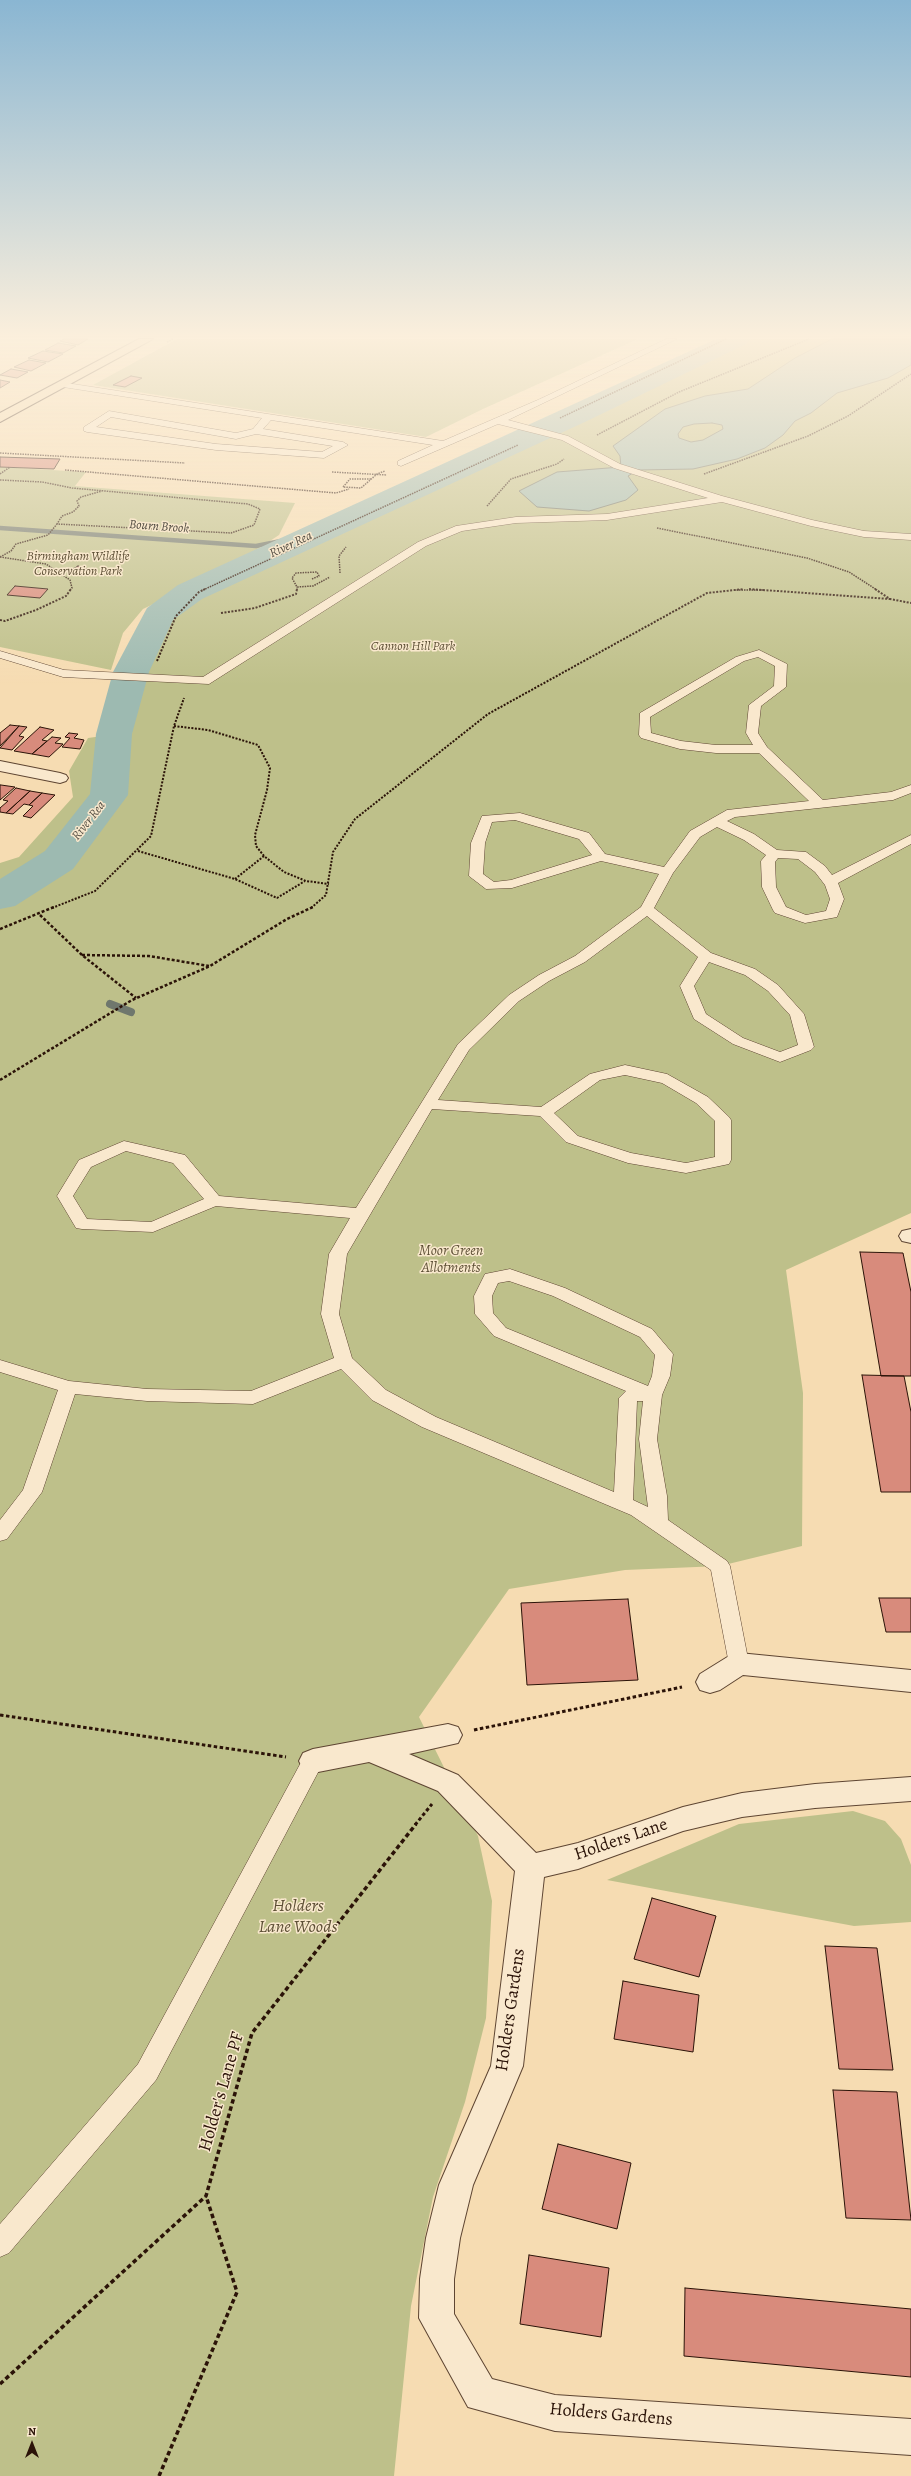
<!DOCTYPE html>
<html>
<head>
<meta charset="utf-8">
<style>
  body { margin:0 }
  #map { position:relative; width:911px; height:2476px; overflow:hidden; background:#f6dcb2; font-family:Alegreya,serif }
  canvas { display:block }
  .north { position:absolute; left:12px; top:2424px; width:40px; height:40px; -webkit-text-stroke:3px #f9e8cd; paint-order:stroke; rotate:0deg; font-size:11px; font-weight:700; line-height:16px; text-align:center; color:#2b1308 }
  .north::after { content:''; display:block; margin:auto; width:14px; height:18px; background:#2b1308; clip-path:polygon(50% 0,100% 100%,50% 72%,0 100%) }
</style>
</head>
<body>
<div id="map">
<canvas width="911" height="2476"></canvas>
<div class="north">N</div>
</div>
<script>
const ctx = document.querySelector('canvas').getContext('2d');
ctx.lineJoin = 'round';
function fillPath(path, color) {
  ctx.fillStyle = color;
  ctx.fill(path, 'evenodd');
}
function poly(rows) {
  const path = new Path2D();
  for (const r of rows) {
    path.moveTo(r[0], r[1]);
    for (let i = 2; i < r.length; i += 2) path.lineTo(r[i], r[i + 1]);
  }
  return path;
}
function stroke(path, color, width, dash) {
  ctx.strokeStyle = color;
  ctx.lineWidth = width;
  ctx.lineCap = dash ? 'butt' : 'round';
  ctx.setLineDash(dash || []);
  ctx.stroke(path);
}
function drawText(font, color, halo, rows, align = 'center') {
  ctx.font = font + ' Alegreya,serif';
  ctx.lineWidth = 3;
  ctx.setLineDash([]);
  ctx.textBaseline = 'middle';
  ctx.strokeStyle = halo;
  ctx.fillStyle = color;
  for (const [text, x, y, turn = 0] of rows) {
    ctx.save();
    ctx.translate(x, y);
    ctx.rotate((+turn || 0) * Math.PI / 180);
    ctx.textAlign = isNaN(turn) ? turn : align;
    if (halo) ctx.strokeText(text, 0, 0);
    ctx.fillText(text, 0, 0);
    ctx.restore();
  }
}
const green = poly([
  [177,339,638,339,483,409,426,437,93,385],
  [748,339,911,339,911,1213,786,1270,803,1393,802,1546,720,1566,625,1570,509,1589,419,1717,478,1836,492,1901,486,2018,465,2102,433,2197,411,2306,394,2476,0,2476,0,863,19,857,73,797,69,771,88,738,125,733,154,632,172,614,207,594],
  [0,467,86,472,75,486,295,503,279,535,229,568,143,609,123,633,111,670,0,647],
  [853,1811,885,1821,901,1839,911,1865,911,1922,854,1926,607,1880,739,1824]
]);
const water = poly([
  [832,339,911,339,911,365,888,378,837,393,811,413,795,421,783,435,765,448,737,459,693,469,638,470,628,476,638,490,626,500,589,511,537,507,519,491,557,472,621,467,620,456,613,446,665,409,705,396,748,389,795,358,832,339],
  [712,423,722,425,723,429,703,440,691,442,679,438,678,434,683,427,694,424,712,423]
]);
const streamFar1 = poly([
  [0,528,256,546,316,534]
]);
const stream = poly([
  [110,1004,131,1012]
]);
const river = poly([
  [716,339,750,339,746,344,587,421,202,599,173,620,149,672,132,734,128,795,73,869,15,906,0,909,0,879,45,851,90,794,96,734,113,672,147,608,178,585,716,339]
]);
const building = poly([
  [64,339,88,339,78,345,60,341,64,339],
  [58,343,76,346,63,353,45,350,58,343],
  [43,351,63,354,48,362,28,358,43,351],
  [29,360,46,363,31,371,14,367,29,360],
  [11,369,28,372,17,378,0,375,11,369],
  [131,376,142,378,125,387,113,385,131,376],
  [0,380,10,382,0,388,0,380],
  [0,457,60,459,54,469,0,467,0,457],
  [78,566,91,570,82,575,68,572,78,566],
  [15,586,48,589,40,598,7,595,15,586],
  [10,725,19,726,0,746,0,733,10,725],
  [19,726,27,727,19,736,24,737,12,750,0,748,19,726],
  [40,727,54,730,42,740,47,741,32,754,14,751,40,727],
  [69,733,78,734,74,738,84,740,80,749,62,747,70,738,65,737,69,733],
  [52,737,61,738,55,743,63,744,49,757,32,754,52,737],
  [0,785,1,785,15,787,0,800,0,785],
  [16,788,30,791,6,813,0,812,0,808,8,801,3,800,16,788],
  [30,791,42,793,29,805,24,804,13,814,6,813,30,791],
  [42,793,55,795,31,818,23,816,33,806,29,805,42,793],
  [860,1252,903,1253,911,1292,911,1376,881,1376,860,1252],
  [862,1375,904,1376,911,1412,911,1492,881,1492,862,1375],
  [879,1598,911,1598,911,1632,886,1632,879,1598],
  [628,1599,638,1680,527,1685,521,1603,628,1599],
  [652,1898,716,1916,699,1977,634,1959,652,1898],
  [825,1946,877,1948,893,2070,839,2069,825,1946],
  [623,1981,699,1995,693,2052,614,2039,623,1981],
  [833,2090,897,2092,911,2220,846,2218,833,2090],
  [558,2144,631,2163,617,2229,542,2209,558,2144],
  [529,2255,609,2268,601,2337,520,2324,529,2255],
  [685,2288,911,2309,911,2377,684,2356,685,2288]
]);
const pathFar4 = poly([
  [167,342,173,339],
  [560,418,726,339],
  [597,435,679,392,809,339],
  [0,453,185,463],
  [65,470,336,493,349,489],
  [332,472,387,475],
  [0,474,10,467],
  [704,474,808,436,848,416,911,374],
  [371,479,350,479,343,487,361,488,377,474,385,471],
  [0,480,42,482,72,488,248,504,260,509,254,525,231,533,57,524,62,516,73,512,79,506,77,501,81,497,102,491],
  [487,506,511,479,557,464,564,459],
  [657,528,807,558,849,572,877,590],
  [0,557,11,551,16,544,48,535,57,524],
  [0,557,46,564,70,580,72,588,70,590],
  [340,573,339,556,346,547],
  [312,579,319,576,317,572,296,573,292,578,297,587,313,586,330,577],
  [203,590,518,445],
  [297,590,297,587],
  [734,590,764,590]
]);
const pathFar3 = poly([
  [749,589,890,599],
  [875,589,890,599,911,603],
  [221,613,255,608,296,594,297,589],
  [0,620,5,621,36,610,66,596,71,589],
  [157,661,176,616,199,592,205,589],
  [174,726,208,730,258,745,270,768,267,790,255,835,256,846,264,856,284,872,306,881,329,884],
  [138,851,235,879,277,898,305,881],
  [235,879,264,856],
  [52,908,95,891,151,836,174,726,184,698],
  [311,908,326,895,333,852,355,819,488,714,707,593,744,589]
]);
const pathFar2 = poly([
  [40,915,82,955,136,998],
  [0,929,54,907],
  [82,955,149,956,209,966],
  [0,1080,132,1000,210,966,287,919,313,907]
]);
const pathFar1 = poly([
  [0,1715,286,1757],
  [474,1730,682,1687],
  [415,1825,432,1804]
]);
const path = poly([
  [0,2384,206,2196,252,2033,416,1824],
  [159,2476,237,2292,206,2196]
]);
const service = poly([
  [666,339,677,339,508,420,568,436,620,464,722,496,812,520,864,531,911,534,911,540,864,537,811,526,722,502,607,520,516,523,462,531,426,546,209,684,63,677,0,658,0,651,64,670,203,677,418,542,456,526,516,517,607,514,708,498,614,468,562,440,498,424,401,466,398,465,398,461,433,445,271,420,263,429,343,442,348,445,324,458,216,450,87,432,84,431,84,427,109,411,236,433,253,429,262,418,63,387,60,386,60,382,443,441,540,399,666,339],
  [111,417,236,439,256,434,333,446,322,452,216,444,96,427,111,417],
  [759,650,787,664,786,687,761,706,758,733,767,747,823,800,891,792,911,785,911,793,893,800,735,817,727,821,754,834,777,850,806,852,825,866,832,875,911,835,911,844,838,883,844,899,837,917,805,923,775,913,773,910,762,887,761,861,766,855,744,840,717,827,700,837,673,873,654,908,711,953,755,969,778,985,804,1014,814,1047,811,1050,780,1062,733,1044,694,1019,680,986,698,957,647,916,585,962,549,981,519,1001,469,1050,438,1100,541,1107,590,1074,625,1065,667,1074,708,1097,729,1117,731,1120,731,1160,729,1164,686,1173,628,1163,566,1142,540,1116,432,1109,347,1254,339,1314,352,1358,386,1390,436,1417,614,1492,619,1398,626,1391,494,1336,475,1314,474,1296,485,1274,510,1269,565,1288,652,1329,673,1354,670,1376,662,1395,657,1439,667,1496,668,1520,727,1561,730,1566,749,1664,746,1670,739,1672,732,1670,729,1664,711,1570,631,1515,422,1427,372,1400,341,1369,253,1404,147,1401,75,1394,42,1492,7,1539,0,1541,0,1520,23,1490,58,1390,0,1372,0,1360,69,1381,147,1389,251,1391,334,1358,321,1314,329,1254,350,1218,216,1206,153,1232,82,1229,76,1228,57,1196,79,1160,124,1141,185,1155,219,1196,356,1208,458,1044,509,995,539,975,575,956,641,907,659,874,601,861,512,888,486,889,469,876,471,843,482,816,520,813,589,833,605,854,664,867,690,831,727,810,809,801,759,753,716,753,680,749,641,738,639,735,640,713,736,657,759,650],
  [758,657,775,666,774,686,749,705,746,733,753,745,716,745,681,741,651,733,650,717,744,661,758,657],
  [515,820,579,839,592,855,511,880,494,882,483,874,485,843,492,822,515,820],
  [778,858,798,859,815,872,825,885,830,899,826,911,806,915,786,907,776,887,775,862,778,858],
  [709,962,745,975,768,991,790,1015,798,1045,780,1052,743,1038,706,1014,694,986,709,962],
  [625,1075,662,1083,696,1103,715,1121,715,1157,686,1163,631,1153,578,1136,554,1113,600,1080,625,1075],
  [126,1151,173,1163,204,1199,151,1222,87,1219,73,1196,91,1167,126,1151],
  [509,1281,553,1296,640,1337,655,1355,652,1376,648,1386,506,1328,493,1313,492,1296,498,1283,509,1281],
  [637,1401,643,1401,639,1439,648,1507,633,1500,637,1401],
  [313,1752,321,1755,324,1761,156,2080,9,2253,0,2257,0,2224,138,2064,305,1755,313,1752]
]);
const minor = poly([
  [0,761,60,773,66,775,68,778,66,781,60,783,0,771,0,761],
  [911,1229,911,1243,902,1241,899,1236,902,1231,911,1229],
  [739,1653,911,1670,911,1692,743,1675,720,1690,710,1693,700,1690,696,1682,700,1674,729,1656,739,1653],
  [448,1724,458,1727,462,1735,458,1743,409,1754,458,1775,536,1853,578,1843,683,1807,742,1793,815,1784,911,1777,911,1801,815,1808,742,1817,683,1831,578,1869,544,1877,523,2066,473,2185,460,2238,454,2279,454,2314,492,2379,555,2395,911,2419,911,2455,555,2431,468,2407,419,2318,420,2279,426,2238,439,2185,491,2066,515,1871,438,1791,369,1762,313,1773,303,1769,299,1761,303,1753,313,1749,448,1724]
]);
const primary = poly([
  [139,339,153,339,0,422,0,413,139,339]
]);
const farWaternames = [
  ["Bourn Brook",159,527,4],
  ["River Rea",291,545,-25],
  ["River Rea",89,821,-52]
];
const farParknames = [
  ["Birmingham Wildlife",78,557],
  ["Conservation Park",78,572],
  ["Cannon Hill Park",413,647]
];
const parkNames = [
  ["Moor Green",451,1251],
  ["Allotments",451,1268]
];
const nearStreetnames = [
  ["Holders Lane",621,1840,-19],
  ["Holders Gardens",511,2010,-82],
  ["Holder's Lane PF",222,2092,-74],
  ["Holders Gardens",611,2415,5]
];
const nearParknames = [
  ["Holders",298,1907],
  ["Lane Woods",298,1928]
];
fillPath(green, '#bec08a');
fillPath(water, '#9dbab1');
stroke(water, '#6f776d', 1);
stroke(streamFar1, '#6f776d', 4.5);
stroke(stream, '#6f776d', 8);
fillPath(river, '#9dbab1');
fillPath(building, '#d88b7c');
stroke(building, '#2b1308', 1);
stroke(service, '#5e4532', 1);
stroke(minor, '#5e4532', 2);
stroke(primary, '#2b1308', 2);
stroke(pathFar4, '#2b1308', 1.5, [1.5, 1]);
stroke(pathFar3, '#2b1308', 2, [2, 1.5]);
stroke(pathFar2, '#2b1308', 2.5, [3, 2]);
stroke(pathFar1, '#2b1308', 3, [3.5, 2.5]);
stroke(path, '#2b1308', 3.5, [4.5, 3]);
fillPath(service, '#f9e8cd');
fillPath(minor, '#f9e8cd');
fillPath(primary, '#f6dcb2');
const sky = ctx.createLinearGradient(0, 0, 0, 686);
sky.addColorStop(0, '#8ab6d2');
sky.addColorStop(0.49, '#fbefdc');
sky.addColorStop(1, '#fbefdc00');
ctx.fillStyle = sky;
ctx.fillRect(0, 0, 911, 686);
drawText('italic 13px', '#534d43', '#f9e8cd', farWaternames);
drawText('italic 13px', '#5e5036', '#f9e8cd', farParknames);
drawText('italic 15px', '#5e5036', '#f9e8cd', parkNames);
drawText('18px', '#2b1308', '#f9e8cd', nearStreetnames);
drawText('italic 18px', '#5e5036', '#f9e8cd', nearParknames);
</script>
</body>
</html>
